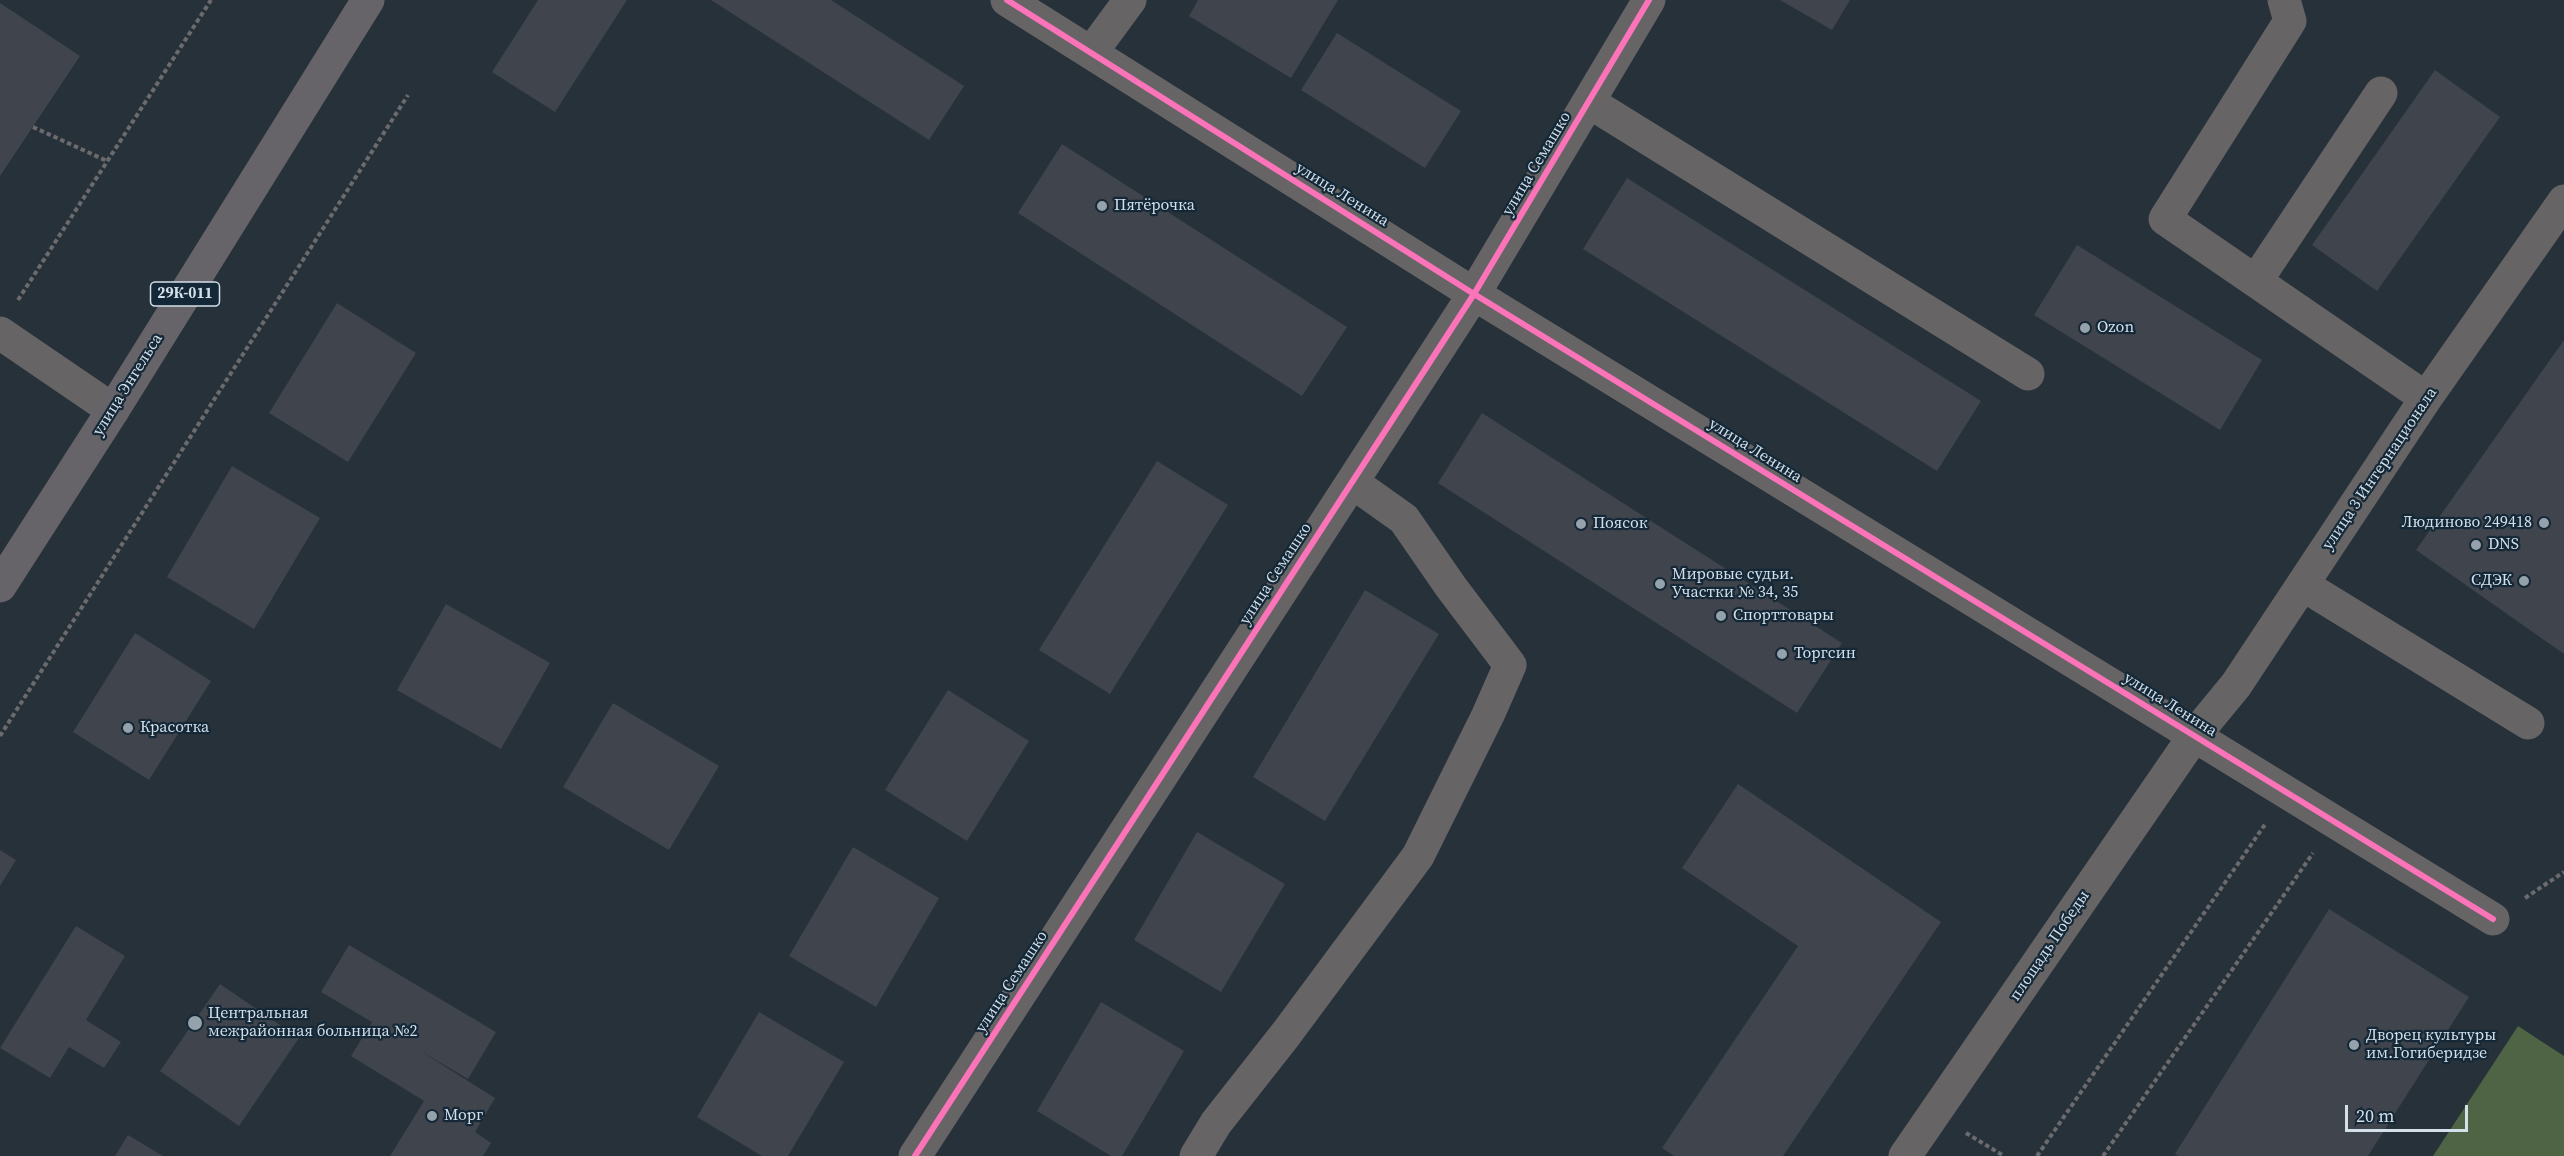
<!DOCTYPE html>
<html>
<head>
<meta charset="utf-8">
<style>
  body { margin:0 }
  #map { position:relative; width:2564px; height:1156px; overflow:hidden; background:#263139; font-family:"Source Serif 4",serif }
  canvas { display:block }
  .scale { position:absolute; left:2345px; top:1105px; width:123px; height:27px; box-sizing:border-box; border:3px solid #d3dfe9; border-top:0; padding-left:8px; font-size:18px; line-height:21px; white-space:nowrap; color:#d3dfe9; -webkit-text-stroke:4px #142837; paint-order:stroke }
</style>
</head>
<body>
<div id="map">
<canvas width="2564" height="1156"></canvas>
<div class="scale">20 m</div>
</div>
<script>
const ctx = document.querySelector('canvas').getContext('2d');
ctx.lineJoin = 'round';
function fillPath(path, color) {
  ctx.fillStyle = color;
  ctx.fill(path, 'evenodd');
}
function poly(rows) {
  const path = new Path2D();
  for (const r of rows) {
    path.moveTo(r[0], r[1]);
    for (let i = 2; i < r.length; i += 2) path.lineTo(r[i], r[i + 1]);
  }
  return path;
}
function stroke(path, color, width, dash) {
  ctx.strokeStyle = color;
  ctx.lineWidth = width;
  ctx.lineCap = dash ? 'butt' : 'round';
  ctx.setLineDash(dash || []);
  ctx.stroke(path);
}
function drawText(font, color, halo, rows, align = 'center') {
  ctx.font = font + ' "Source Serif 4",serif';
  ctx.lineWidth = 4.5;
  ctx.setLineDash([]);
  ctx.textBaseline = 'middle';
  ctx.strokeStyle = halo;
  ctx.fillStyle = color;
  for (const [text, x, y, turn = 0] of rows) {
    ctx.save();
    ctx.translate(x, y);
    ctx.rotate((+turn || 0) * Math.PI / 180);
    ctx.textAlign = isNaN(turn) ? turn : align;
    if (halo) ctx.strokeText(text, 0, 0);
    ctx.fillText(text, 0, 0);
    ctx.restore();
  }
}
const forest = poly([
  [2518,1026,2564,1056,2564,1156,2433,1156]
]);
const building = poly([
  [538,0,627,0,555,112,492,72],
  [711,0,831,0,964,86,929,140],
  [1198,0,1338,0,1291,78,1189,16],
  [1780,0,1850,0,1832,30],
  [0,3,80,56,0,176],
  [1337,33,1461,111,1425,168,1301,90],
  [2435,70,2500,117,2377,291,2312,245],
  [1062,144,1347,327,1302,396,1018,213],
  [1627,178,1981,401,1937,471,1583,249],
  [2077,245,2262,360,2220,430,2034,315],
  [337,303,416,353,348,462,269,413],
  [2564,340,2564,654,2416,550],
  [1482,413,1842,643,1797,713,1438,483],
  [1157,461,1228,505,1110,694,1039,650],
  [232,466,320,518,254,629,167,577],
  [1365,590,1439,634,1325,821,1253,777],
  [446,604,550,663,501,749,397,690],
  [135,633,211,681,149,780,73,732],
  [948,690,1029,741,967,841,885,790],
  [613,703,719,766,669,850,563,787],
  [1738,784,1941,922,1783,1156,1674,1156,1662,1148,1798,946,1682,868],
  [1197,832,1285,884,1221,992,1134,940],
  [853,847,939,898,876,1007,789,956],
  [0,850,16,860,0,886],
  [2329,909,2469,997,2368,1156,2178,1156,2175,1154],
  [76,926,125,956,86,1020,121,1042,104,1068,69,1047,50,1078,0,1048],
  [349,945,496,1032,468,1079,419,1050,495,1098,475,1132,491,1143,483,1156,390,1156,424,1101,351,1056,372,1022,321,992],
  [220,984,299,1038,239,1126,160,1071],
  [1101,1002,1184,1051,1122,1156,1111,1156,1037,1111],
  [759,1012,844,1062,788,1156,762,1156,697,1117],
  [128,1135,163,1156,115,1156]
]);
const path = poly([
  [33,127,107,161],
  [18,300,211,0],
  [0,736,408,95],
  [2525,898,2564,872],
  [1966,1133,2004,1156],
  [2037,1156,2266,823],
  [2103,1156,2313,853]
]);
const minor = poly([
  [1007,0,1474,294,2493,919],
  [2284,0,2290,21,2165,219,2426,398],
  [1091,53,1130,0],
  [1589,102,2028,374],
  [2256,281,2381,93],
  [0,333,113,410],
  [2303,585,2528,723],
  [915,1156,1474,294,1649,0],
  [1196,1156,1216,1123,1286,1034,1418,856,1488,715,1510,665,1451,587,1404,519,1352,482],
  [1905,1156,2194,736,2236,685,2426,398,2564,201]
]);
const major = poly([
  [0,586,113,410,368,0]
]);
const cycleway = poly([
  [1007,0,1474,294,2493,919],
  [915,1156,1474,294,1649,0]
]);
const markers = [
  [1102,206,6,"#96a2ab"],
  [2085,328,6,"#96a2ab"],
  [2544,523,6,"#96a2ab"],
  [1581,524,6,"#96a2ab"],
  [2476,545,6,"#96a2ab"],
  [2524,581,6,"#96a2ab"],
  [1660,584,6,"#96a2ab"],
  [1721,616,6,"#96a2ab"],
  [1782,654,6,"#96a2ab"],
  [128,728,6,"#96a2ab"],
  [195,1023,8,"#96a2ab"],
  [2354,1045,6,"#96a2ab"],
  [432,1116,6,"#96a2ab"]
];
const shields = [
  [185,294,69]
];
const shieldNames = [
  ["29К-011",185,294]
];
const streetNames = [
  ["улица Семашко",1537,164,-59],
  ["улица Ленина",1342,195,32],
  ["улица Энгельса",128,385,-58],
  ["улица Ленина",1755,451,32],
  ["улица 3 Интернационала",2380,469,-56],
  ["улица Семашко",1276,574,-57],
  ["улица Ленина",2170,705,32],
  ["площадь Победы",2050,946,-56],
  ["улица Семашко",1012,982,-57]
];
const poiNames = [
  ["Пятёрочка",1114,206],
  ["Ozon",2097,328],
  ["Людиново 249418",2532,523,"right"],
  ["Поясок",1593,524],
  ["DNS",2488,545],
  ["Мировые судьи.",1672,575],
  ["Участки № 34, 35",1672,593],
  ["СДЭК",2512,581,"right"],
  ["Спорттовары",1733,616],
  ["Торгсин",1794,654],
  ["Красотка",140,728],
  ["Центральная",208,1014],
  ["межрайонная больница №2",208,1032],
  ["Дворец культуры",2366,1036],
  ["им.Гогиберидзе",2366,1054],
  ["Морг",444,1116]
];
fillPath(forest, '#4f6345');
fillPath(building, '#40444d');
stroke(path, '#6b6b6e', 4, [4.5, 3]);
stroke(minor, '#676466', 33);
stroke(major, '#666468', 33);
stroke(cycleway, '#fb73b8', 6);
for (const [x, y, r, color] of markers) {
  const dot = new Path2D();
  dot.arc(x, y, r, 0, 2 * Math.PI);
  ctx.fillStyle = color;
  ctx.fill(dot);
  stroke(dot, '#142837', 2);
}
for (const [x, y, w] of shields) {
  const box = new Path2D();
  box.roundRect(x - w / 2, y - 12, w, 24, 4.5);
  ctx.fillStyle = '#142837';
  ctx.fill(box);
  stroke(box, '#d3dfe9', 1.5);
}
drawText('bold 15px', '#d3dfe9', null, shieldNames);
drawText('16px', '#d3dfe9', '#142837', streetNames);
drawText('16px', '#d3dfe9', '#142837', poiNames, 'left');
</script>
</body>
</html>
